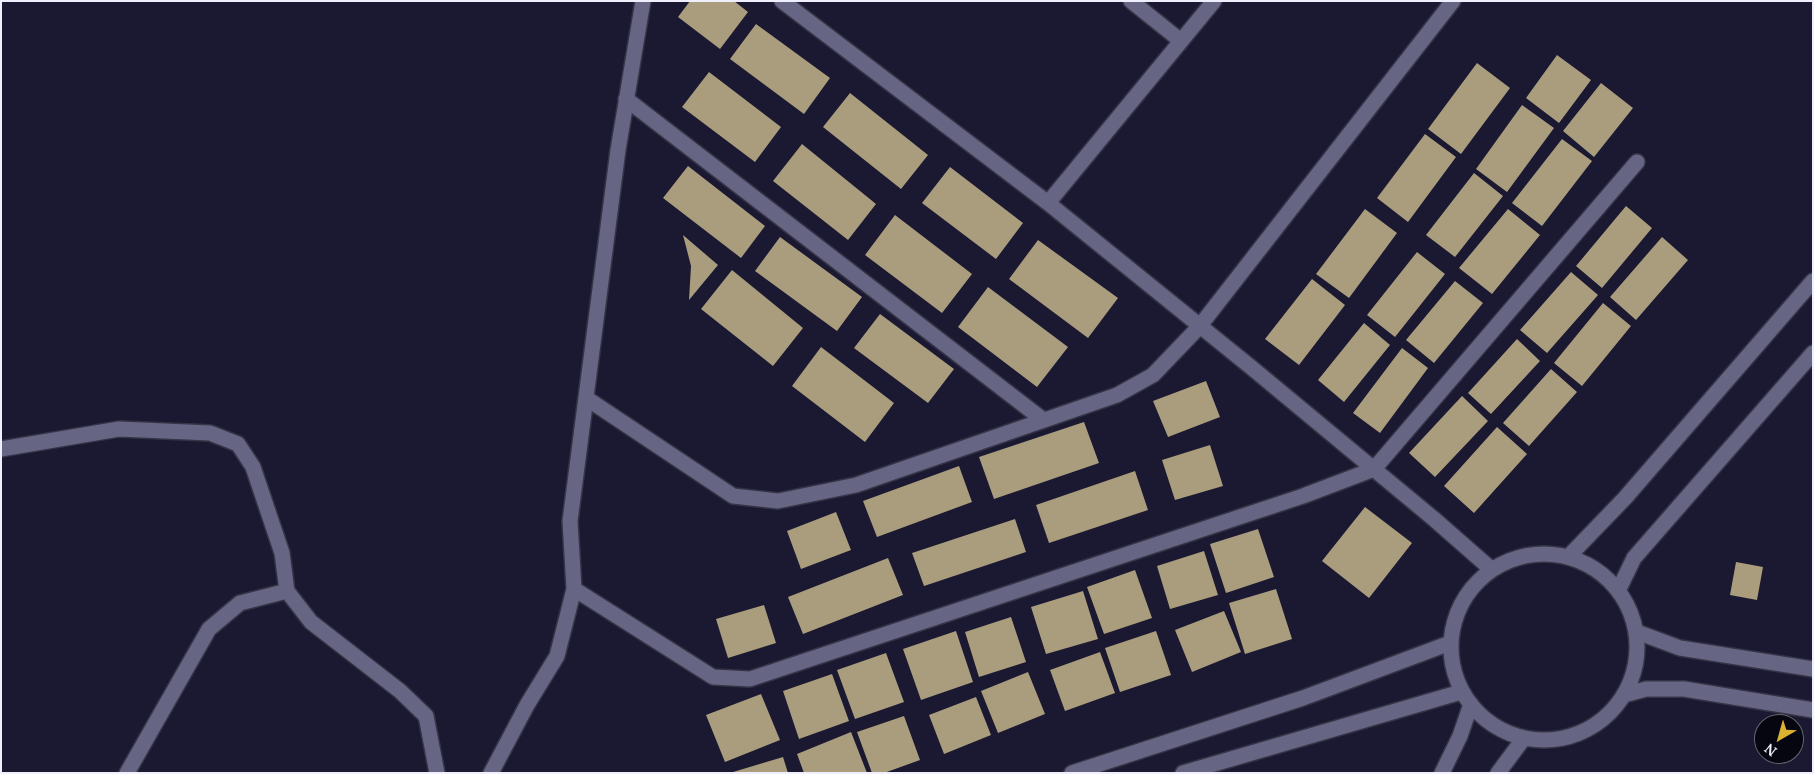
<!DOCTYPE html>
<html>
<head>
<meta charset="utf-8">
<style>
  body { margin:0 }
  #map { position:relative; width:1814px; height:774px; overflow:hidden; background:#1b1931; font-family:"PT Serif",serif }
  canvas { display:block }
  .frame { position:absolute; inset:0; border:2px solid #efeffd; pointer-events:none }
  .north { position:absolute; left:1754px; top:714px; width:50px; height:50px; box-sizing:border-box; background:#060610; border:1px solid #63636f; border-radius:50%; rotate:218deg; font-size:14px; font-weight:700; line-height:20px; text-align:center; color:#efeffd }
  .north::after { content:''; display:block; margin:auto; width:18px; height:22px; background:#dcb233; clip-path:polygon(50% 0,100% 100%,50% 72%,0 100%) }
</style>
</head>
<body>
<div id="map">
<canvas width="1814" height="774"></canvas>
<div class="frame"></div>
<div class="north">N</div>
</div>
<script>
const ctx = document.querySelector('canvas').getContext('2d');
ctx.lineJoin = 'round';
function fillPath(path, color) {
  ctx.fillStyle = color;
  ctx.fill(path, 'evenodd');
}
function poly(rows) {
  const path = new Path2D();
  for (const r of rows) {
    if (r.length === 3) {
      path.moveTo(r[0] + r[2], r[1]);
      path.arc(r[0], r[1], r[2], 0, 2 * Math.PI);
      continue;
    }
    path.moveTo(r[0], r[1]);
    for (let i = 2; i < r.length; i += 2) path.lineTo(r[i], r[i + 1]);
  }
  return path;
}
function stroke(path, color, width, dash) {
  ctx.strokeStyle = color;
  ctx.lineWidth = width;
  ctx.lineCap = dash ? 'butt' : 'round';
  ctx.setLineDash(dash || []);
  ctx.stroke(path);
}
const building = poly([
  [690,1,734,1,748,12,720,49,678,17],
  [756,24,830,78,804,114,730,59],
  [1557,55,1591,80,1559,123,1526,98],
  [1477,63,1510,88,1461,154,1428,129],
  [709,72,781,127,755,162,682,107],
  [1601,83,1633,108,1594,157,1563,131],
  [850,93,928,155,901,189,823,127],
  [1522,105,1554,128,1507,192,1476,169],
  [1425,134,1456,157,1408,222,1377,198],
  [1562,139,1592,161,1542,226,1512,203],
  [802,144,876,204,848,240,773,181],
  [688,166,765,226,741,258,663,198],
  [950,167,1023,223,996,259,922,203],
  [1474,173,1503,196,1455,257,1426,235],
  [1626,206,1652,228,1602,288,1576,266],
  [1365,209,1397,233,1349,298,1316,274],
  [1508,209,1540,235,1492,294,1459,268],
  [895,215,972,274,942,313,865,255],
  [683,235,718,265,689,300,691,266],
  [780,237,862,297,837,331,755,271],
  [1662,237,1688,260,1636,320,1610,297],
  [1038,240,1118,298,1088,338,1009,279],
  [1417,252,1445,274,1395,337,1367,315],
  [732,270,803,328,773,366,701,309],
  [1571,272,1598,295,1547,353,1520,330],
  [1312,279,1345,305,1299,365,1265,339],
  [1455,281,1483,303,1434,363,1406,340],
  [988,287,1068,347,1037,387,958,327],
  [1603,303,1631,326,1582,386,1554,363],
  [880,314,954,369,928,403,854,348],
  [1364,323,1390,345,1344,402,1318,380],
  [1517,339,1540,361,1491,414,1468,393],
  [821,347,894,403,865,442,792,386],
  [1402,348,1428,368,1380,433,1353,413],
  [1551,369,1577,392,1529,446,1503,423],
  [1206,381,1220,417,1168,437,1153,401],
  [1462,396,1488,421,1435,477,1409,453],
  [1084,422,1099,463,994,499,979,457],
  [1497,427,1527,454,1474,513,1444,486],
  [1210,445,1223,486,1175,500,1162,460],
  [959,466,972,502,877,537,863,501],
  [1135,471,1148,510,1049,543,1036,505],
  [1365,507,1412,543,1369,598,1322,561],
  [836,512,851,550,801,569,787,531],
  [1015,519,1026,552,924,586,912,553],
  [1258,529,1274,577,1226,593,1210,544],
  [1204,551,1218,595,1170,609,1157,566],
  [888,558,903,595,803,634,788,597],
  [1736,562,1763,567,1757,600,1730,595],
  [1135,570,1152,618,1104,634,1087,587],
  [1276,589,1292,639,1245,654,1229,603],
  [1083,591,1098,639,1046,654,1031,607],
  [764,605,776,643,728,658,716,619],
  [1224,611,1241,652,1192,672,1175,630],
  [1011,617,1026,662,979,677,965,632],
  [956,631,973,682,921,700,903,649],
  [1156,631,1171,675,1120,692,1105,648],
  [1100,652,1115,693,1065,711,1050,670],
  [886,653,904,702,855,719,837,670],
  [1028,672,1045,714,998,733,981,691],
  [832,674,849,721,799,739,783,691],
  [761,694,780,740,725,762,706,715],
  [976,697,991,735,944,754,929,715],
  [904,716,920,760,884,773,872,773,857,732],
  [851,732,867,773,804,773,797,754],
  [783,757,788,773,733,773,733,772]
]);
const street = poly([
  [782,1,1048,203,1252,368,1434,519,1491,569],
  [1131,1,1181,41],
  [626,99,1042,419],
  [1048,203,1214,1],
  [586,398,733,496,778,501,856,485,1117,395,1153,375,1199,327,1453,1],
  [1,449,119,429,210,433,238,444,253,467,282,553,287,591,311,622,400,691,426,716,437,773],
  [574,589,713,677,750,679,1303,496,1374,469,1637,162],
  [127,773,209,629,240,603,287,591],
  [491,773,527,705,557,656,574,589,570,521,618,150,643,1]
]);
const secondary = poly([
  [1544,647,93],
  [1570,555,1625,498,1813,281],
  [1618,591,1634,558,1813,353],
  [1637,632,1680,648,1813,669],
  [1624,695,1646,689,1684,689,1813,710],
  [1072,773,1303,698,1450,643],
  [1183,773,1461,692],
  [1442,773,1460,736,1471,704],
  [1498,773,1524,738]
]);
fillPath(building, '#aa9d7d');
stroke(street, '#353346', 18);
stroke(secondary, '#353346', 18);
stroke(street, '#666583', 15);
stroke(secondary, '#666583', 15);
</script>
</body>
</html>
